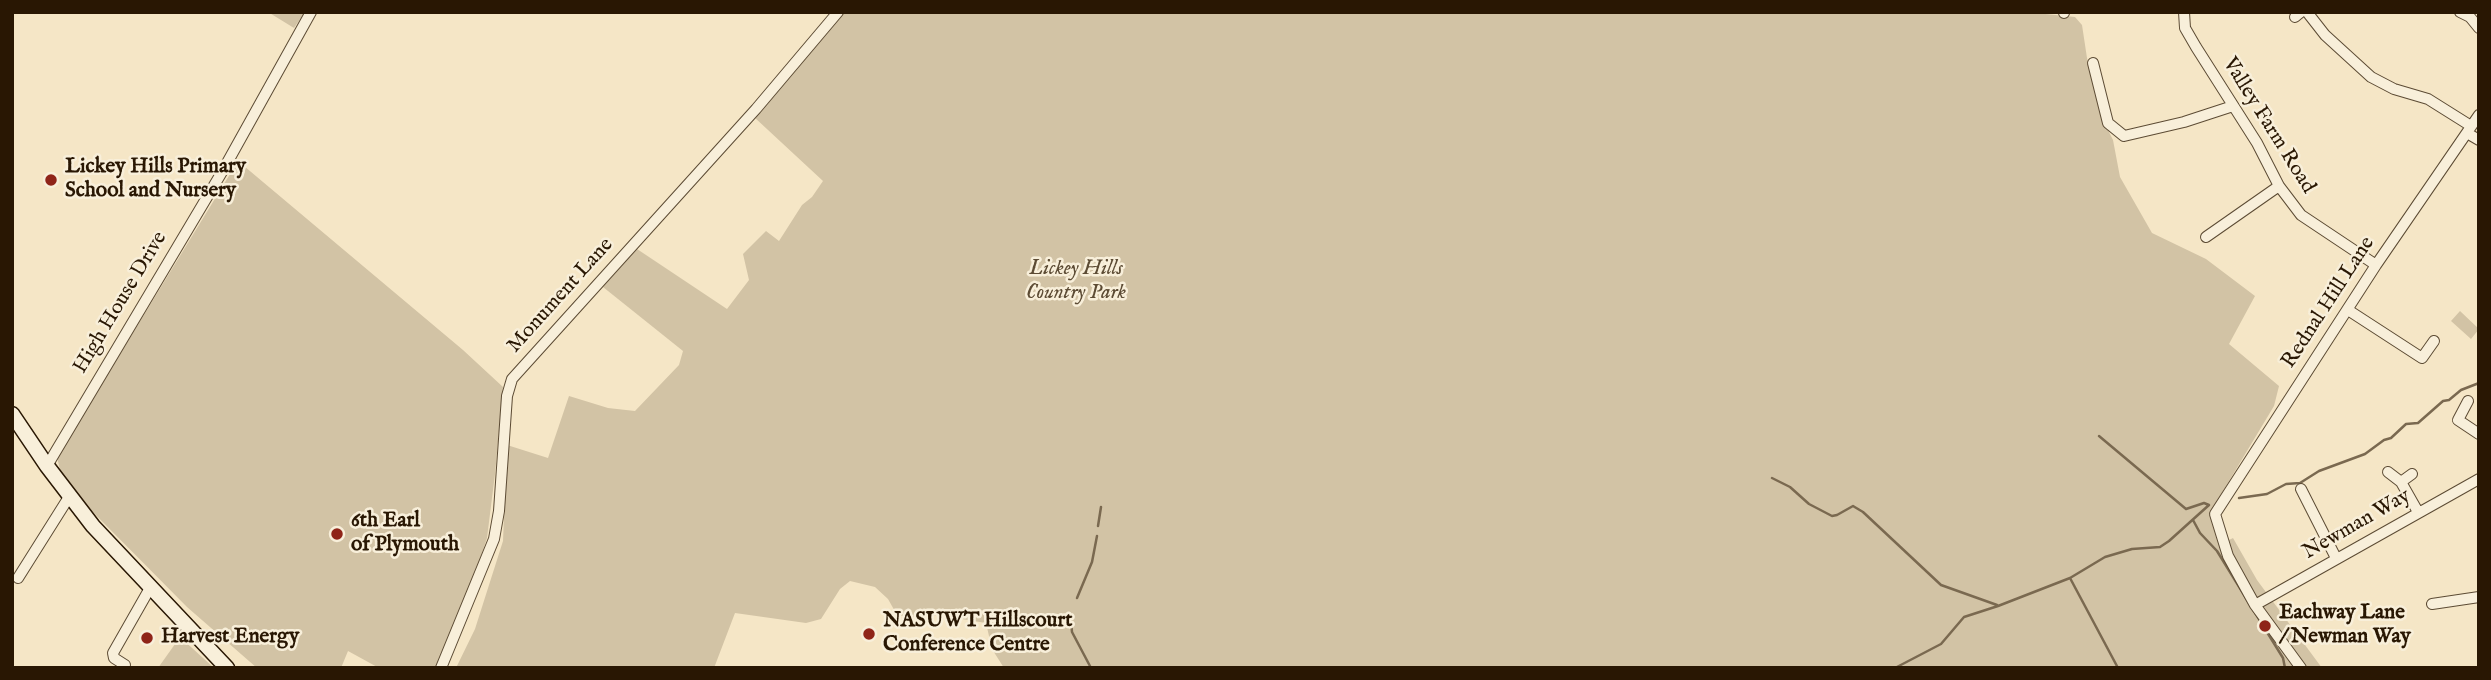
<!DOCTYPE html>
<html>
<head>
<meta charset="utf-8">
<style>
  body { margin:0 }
  #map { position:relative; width:2491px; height:680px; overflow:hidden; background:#f5e6c6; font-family:"IM FELL English",serif }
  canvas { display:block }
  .frame { position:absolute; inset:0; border:14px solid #291703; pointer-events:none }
</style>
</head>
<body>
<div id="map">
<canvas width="2491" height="680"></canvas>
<div class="frame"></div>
</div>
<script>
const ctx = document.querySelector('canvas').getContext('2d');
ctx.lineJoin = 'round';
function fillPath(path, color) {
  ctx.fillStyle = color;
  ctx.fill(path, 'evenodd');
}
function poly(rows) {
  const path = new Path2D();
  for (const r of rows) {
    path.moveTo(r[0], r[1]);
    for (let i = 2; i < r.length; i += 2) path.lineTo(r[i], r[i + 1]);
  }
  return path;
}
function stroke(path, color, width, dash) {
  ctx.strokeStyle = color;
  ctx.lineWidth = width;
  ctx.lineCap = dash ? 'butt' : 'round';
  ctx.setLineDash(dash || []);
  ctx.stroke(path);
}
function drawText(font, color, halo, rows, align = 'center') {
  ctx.font = font + ' "IM FELL English",serif';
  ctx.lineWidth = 5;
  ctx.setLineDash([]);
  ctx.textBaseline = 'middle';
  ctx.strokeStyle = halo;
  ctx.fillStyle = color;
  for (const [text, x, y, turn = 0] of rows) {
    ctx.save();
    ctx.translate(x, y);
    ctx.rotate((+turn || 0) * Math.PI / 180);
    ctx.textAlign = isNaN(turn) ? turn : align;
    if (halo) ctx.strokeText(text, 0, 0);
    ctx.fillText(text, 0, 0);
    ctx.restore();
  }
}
const green = poly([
  [268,12,305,12,294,28],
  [844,12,2026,12,2075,17,2082,25,2087,58,2106,126,2113,140,2120,177,2152,233,2206,259,2255,296,2229,344,2279,386,2274,406,2211,511,2219,545,2233,538,2257,580,2322,668,1004,668,992,649,986,623,937,615,921,619,897,615,888,599,875,587,850,581,840,589,821,619,806,623,735,613,714,668,456,668,475,629,503,541,507,445,548,458,569,396,608,408,635,411,679,365,683,351,603,287,637,249,727,309,749,280,743,254,766,231,779,241,802,205,812,197,823,181,754,117],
  [238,161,463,350,503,387,495,474,487,538,475,574,436,668,379,668,348,651,341,668,257,668,187,607,75,494,60,470,57,457],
  [2460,311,2479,329,2471,339,2451,321],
  [180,637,214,668,158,668]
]);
const stream = poly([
  [2099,436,2186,509,2204,503,2209,505],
  [1772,478,1790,487,1809,504,1832,516,1837,515,1853,506,1863,512,1941,585,1997,605],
  [2239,498,2267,494,2286,484,2300,483,2319,471,2365,454,2384,440,2391,438,2406,424,2418,423,2443,401,2449,400,2461,390,2479,383],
  [2193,520,2200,533,2217,551,2283,658,2285,668],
  [1098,526,1101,507],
  [2070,578,2118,668],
  [1077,598,1092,562,1097,536],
  [1071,622,1072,632,1091,668],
  [1895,668,1941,644,1964,617,1998,606,2070,578,2105,557,2132,549,2160,547,2169,541,2209,505]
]);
const minor = poly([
  [2184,12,2185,28,2196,47,2257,143,2279,186,2301,215,2376,265],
  [2307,12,2325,35,2371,77,2394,89,2428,99,2471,126],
  [2460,12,2470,17,2479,28],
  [2064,13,2064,12],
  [2295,17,2301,12],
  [2093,63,2108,123,2124,136,2184,122,2233,106],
  [2467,133,2479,140],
  [2206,237,2279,186],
  [2348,310,2422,358,2434,341],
  [2468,401,2458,420,2479,434],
  [47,466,222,172,311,12],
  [2388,472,2401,482,2412,474],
  [2401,482,2418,512],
  [2301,489,2336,558],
  [18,578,69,497],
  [2432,604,2479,597],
  [2255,605,2479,479],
  [123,668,125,665,114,658,113,653,150,588],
  [441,668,494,539,499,511,507,396,512,379,756,109,838,12],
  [2301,668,2255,605,2228,556,2215,514,2376,265,2479,115]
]);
const secondary = poly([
  [12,414,47,466,93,526,227,668]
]);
const markers = [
  [51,180,7,"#8f2418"],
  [337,534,7,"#8f2418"],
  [2265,626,7,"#8f2418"],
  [869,634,7,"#8f2418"],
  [147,638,7,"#8f2418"]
];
const streetNames = [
  ["Valley Farm Road",2268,126,58],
  ["Monument Lane",561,296,-48],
  ["High House Drive",121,303,-59],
  ["Rednal Hill Lane",2329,303,-57],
  ["Newman Way",2357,525,-30]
];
const poiNames = [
  ["Lickey Hills Primary",65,168],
  ["School and Nursery",65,192],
  ["6th Earl",351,522],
  ["of Plymouth",351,546],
  ["Eachway Lane",2279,614],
  ["/ Newman Way",2279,638],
  ["NASUWT Hillscourt",883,622],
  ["Conference Centre",883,646],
  ["Harvest Energy",161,638]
];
const parkNames = [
  ["Lickey Hills",1076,270],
  ["Country Park",1076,294]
];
fillPath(green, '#d2c3a5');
stroke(stream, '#7a6950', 2.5);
stroke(minor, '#5c4b34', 12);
stroke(secondary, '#291703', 17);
stroke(minor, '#f8efda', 10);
stroke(secondary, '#f8efda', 14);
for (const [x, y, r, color] of markers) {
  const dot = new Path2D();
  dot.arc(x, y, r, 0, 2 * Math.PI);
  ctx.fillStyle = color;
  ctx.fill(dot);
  stroke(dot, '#f8efda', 2.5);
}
drawText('21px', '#291703', '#f8efda', streetNames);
drawText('bold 21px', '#291703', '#f8efda', poiNames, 'left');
drawText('italic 21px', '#5c4b34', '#f8efda', parkNames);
</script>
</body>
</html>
